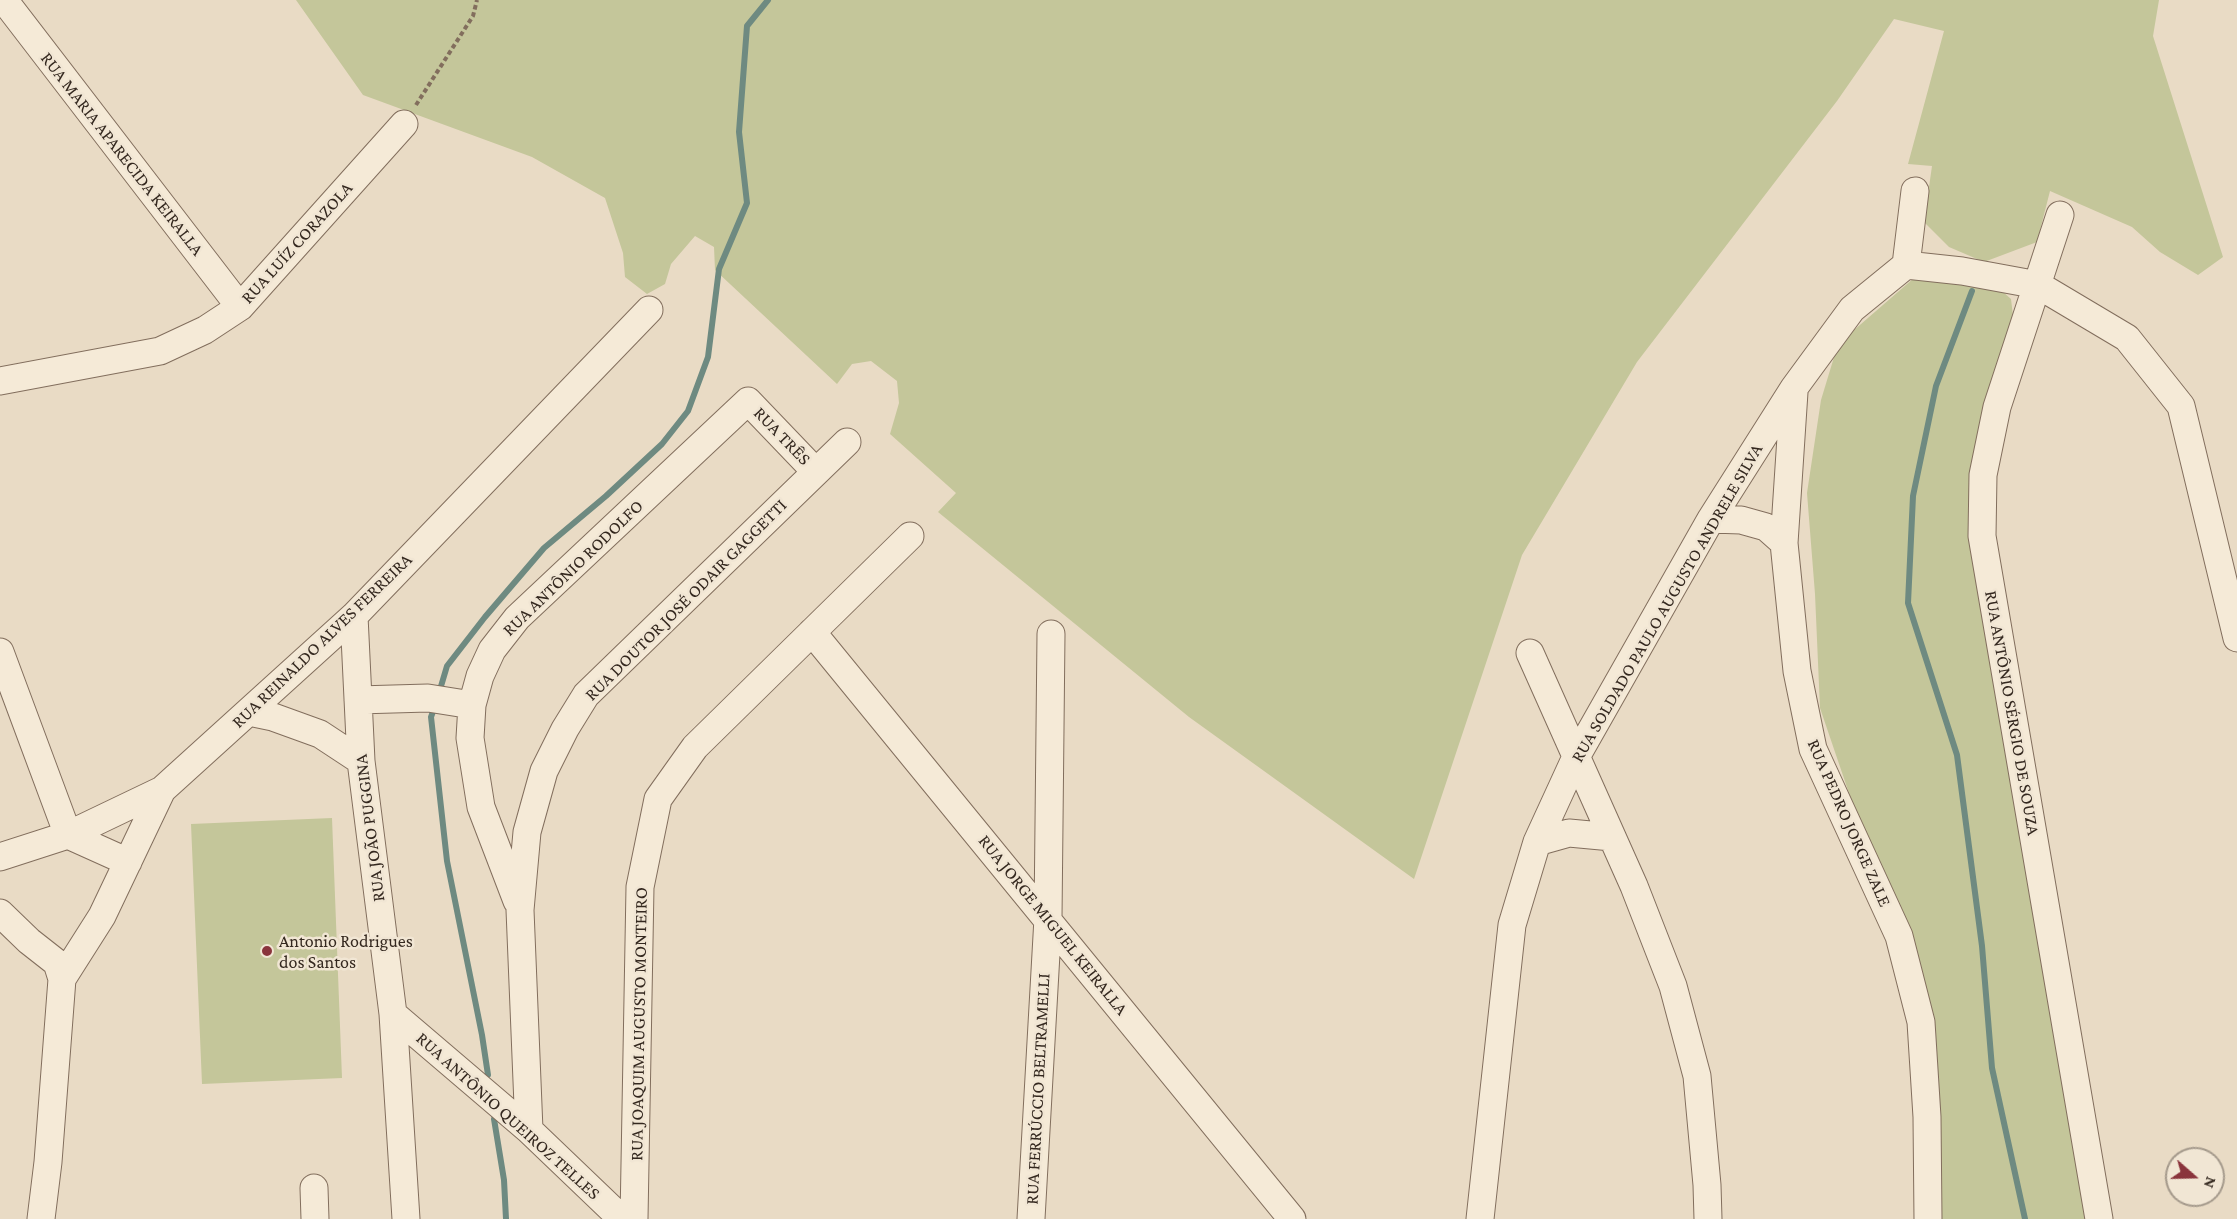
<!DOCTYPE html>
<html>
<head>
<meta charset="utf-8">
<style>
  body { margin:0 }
  #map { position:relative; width:2237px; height:1219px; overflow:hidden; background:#e9dbc5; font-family:"Crimson Pro",serif }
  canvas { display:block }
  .north { position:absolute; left:2165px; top:1147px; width:60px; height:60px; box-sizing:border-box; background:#f1e6d4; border:2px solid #a59a8c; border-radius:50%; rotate:110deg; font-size:16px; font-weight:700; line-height:24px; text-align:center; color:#34281f }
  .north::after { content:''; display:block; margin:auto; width:21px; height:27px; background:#8a343c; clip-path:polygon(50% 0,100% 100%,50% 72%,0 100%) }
</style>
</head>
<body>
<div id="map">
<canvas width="2237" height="1219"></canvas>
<div class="north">N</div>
</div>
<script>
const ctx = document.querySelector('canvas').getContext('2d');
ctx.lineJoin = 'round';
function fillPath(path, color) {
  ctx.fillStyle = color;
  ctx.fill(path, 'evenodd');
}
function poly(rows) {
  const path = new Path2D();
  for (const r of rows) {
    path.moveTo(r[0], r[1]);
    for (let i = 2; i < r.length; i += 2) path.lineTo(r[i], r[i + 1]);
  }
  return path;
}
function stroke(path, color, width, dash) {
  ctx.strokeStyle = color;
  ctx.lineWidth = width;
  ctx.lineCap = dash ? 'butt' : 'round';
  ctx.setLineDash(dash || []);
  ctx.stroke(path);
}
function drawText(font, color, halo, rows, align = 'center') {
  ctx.font = font + ' "Crimson Pro",serif';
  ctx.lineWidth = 5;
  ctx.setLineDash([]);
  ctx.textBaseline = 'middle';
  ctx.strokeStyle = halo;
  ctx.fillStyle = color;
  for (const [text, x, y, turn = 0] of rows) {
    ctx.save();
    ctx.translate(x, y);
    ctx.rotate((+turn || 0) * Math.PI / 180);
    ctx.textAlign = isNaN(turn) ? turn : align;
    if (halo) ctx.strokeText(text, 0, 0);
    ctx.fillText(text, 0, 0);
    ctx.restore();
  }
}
const green = poly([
  [296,0,2159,0,2153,36,2223,257,2198,275,2160,252,2132,227,2050,191,2037,242,1984,262,1949,247,1924,222,1932,166,1908,164,1944,31,1894,19,1837,101,1637,362,1522,555,1414,879,1189,717,938,512,956,493,890,434,899,403,897,381,871,361,852,364,837,384,715,270,714,247,695,236,671,264,665,284,647,294,625,277,623,253,605,198,532,157,363,95],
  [1914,278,1993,283,2011,299,2014,324,1973,475,2087,1219,1939,1219,1930,1063,1868,849,1820,708,1815,594,1807,493,1821,400,1838,344],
  [332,818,342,1078,202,1084,191,824]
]);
const stream = poly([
  [1972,291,1936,386,1913,496,1908,603,1957,755,1982,946,1992,1068,2025,1219],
  [439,693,447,666,485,617,544,548,606,496,662,444,688,411,708,357,719,269,747,203,739,132,747,26,768,0],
  [435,706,431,717,447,861,482,1035,488,1075],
  [494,1119,504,1180,506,1219]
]);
const path = poly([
  [416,105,473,16,477,0]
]);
const minor = poly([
  [4,0,240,307],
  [2060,215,1997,407,1983,475,1982,536,2099,1219],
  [1906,265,1915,191],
  [0,381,160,351,205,330,240,307,404,124],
  [1794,392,1784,543,1797,671,1813,749,1899,936,1921,1022,1927,1117,1928,1219],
  [1711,519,1741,520,1766,527,1784,543],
  [354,616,361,761,393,1014,406,1219],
  [812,632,1292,1219],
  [0,652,68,835,128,862],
  [1530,653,1634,886,1673,986,1697,1076,1707,1185,1708,1219],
  [358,700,428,698,472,705],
  [249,712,273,717,320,734,361,761],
  [1537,842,1569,833,1612,837],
  [0,857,68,835,162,790,354,616,649,310],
  [517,901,481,807,470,738,472,705,480,676,492,650,517,618,748,401,816,472],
  [0,913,29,941,57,963,62,979],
  [393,1014,529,1130,622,1219],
  [529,1130,520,910,527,832,544,771,565,729,586,695,847,442],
  [314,1188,315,1219],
  [41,1219,48,1162,62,979,102,916,162,790],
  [634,1219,640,887,658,799,695,747,910,536],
  [1031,1219,1048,918,1051,634],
  [1480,1219,1512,925,1537,842,1576,757,1711,519,1794,388,1852,309,1906,265,1962,271,2038,285,2127,338,2181,406,2237,638]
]);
const markers = [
  [267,951,6,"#8a343c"]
];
const streetNames = [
  ["RUA MARIA APARECIDA KEIRALLA",122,154,52],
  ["RUA LUÍZ CORAZOLA",297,243,-48],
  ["RUA TRÊS",782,436,46],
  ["RUA ANTÔNIO RODOLFO",573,568,-44],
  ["RUA DOUTOR JOSÉ ODAIR GAGGETTI",686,600,-45],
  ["RUA SOLDADO PAULO AUGUSTO ANDRELE SILVA",1667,603,-60],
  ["RUA REINALDO ALVES FERREIRA",322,641,-44],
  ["RUA ANTÔNIO SÉRGIO DE SOUZA",2012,713,80],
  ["RUA PEDRO JORGE ZALE",1849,823,66],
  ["RUA JOÃO PUGGINA",370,828,-97],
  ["RUA JORGE MIGUEL KEIRALLA",1053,925,51],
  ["RUA JOAQUIM AUGUSTO MONTEIRO",639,1024,-89],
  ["RUA FERRÚCCIO BELTRAMELLI",1038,1089,-87],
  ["RUA ANTÔNIO QUEIROZ TELLES",508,1116,42]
];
const poiNames = [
  ["Antonio Rodrigues",279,941],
  ["dos Santos",279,962]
];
fillPath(green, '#c4c69a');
stroke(stream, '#6e8a81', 6);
stroke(minor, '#826e5d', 29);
stroke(path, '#826e5d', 4, [4.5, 3]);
stroke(minor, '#f5ead7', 27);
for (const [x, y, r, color] of markers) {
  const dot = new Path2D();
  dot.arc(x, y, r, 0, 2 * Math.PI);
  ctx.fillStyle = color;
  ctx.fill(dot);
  stroke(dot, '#f1e6d4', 2);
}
drawText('18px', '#34281f', '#f1e6d4', streetNames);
drawText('18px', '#34281f', '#f1e6d4', poiNames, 'left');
</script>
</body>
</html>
